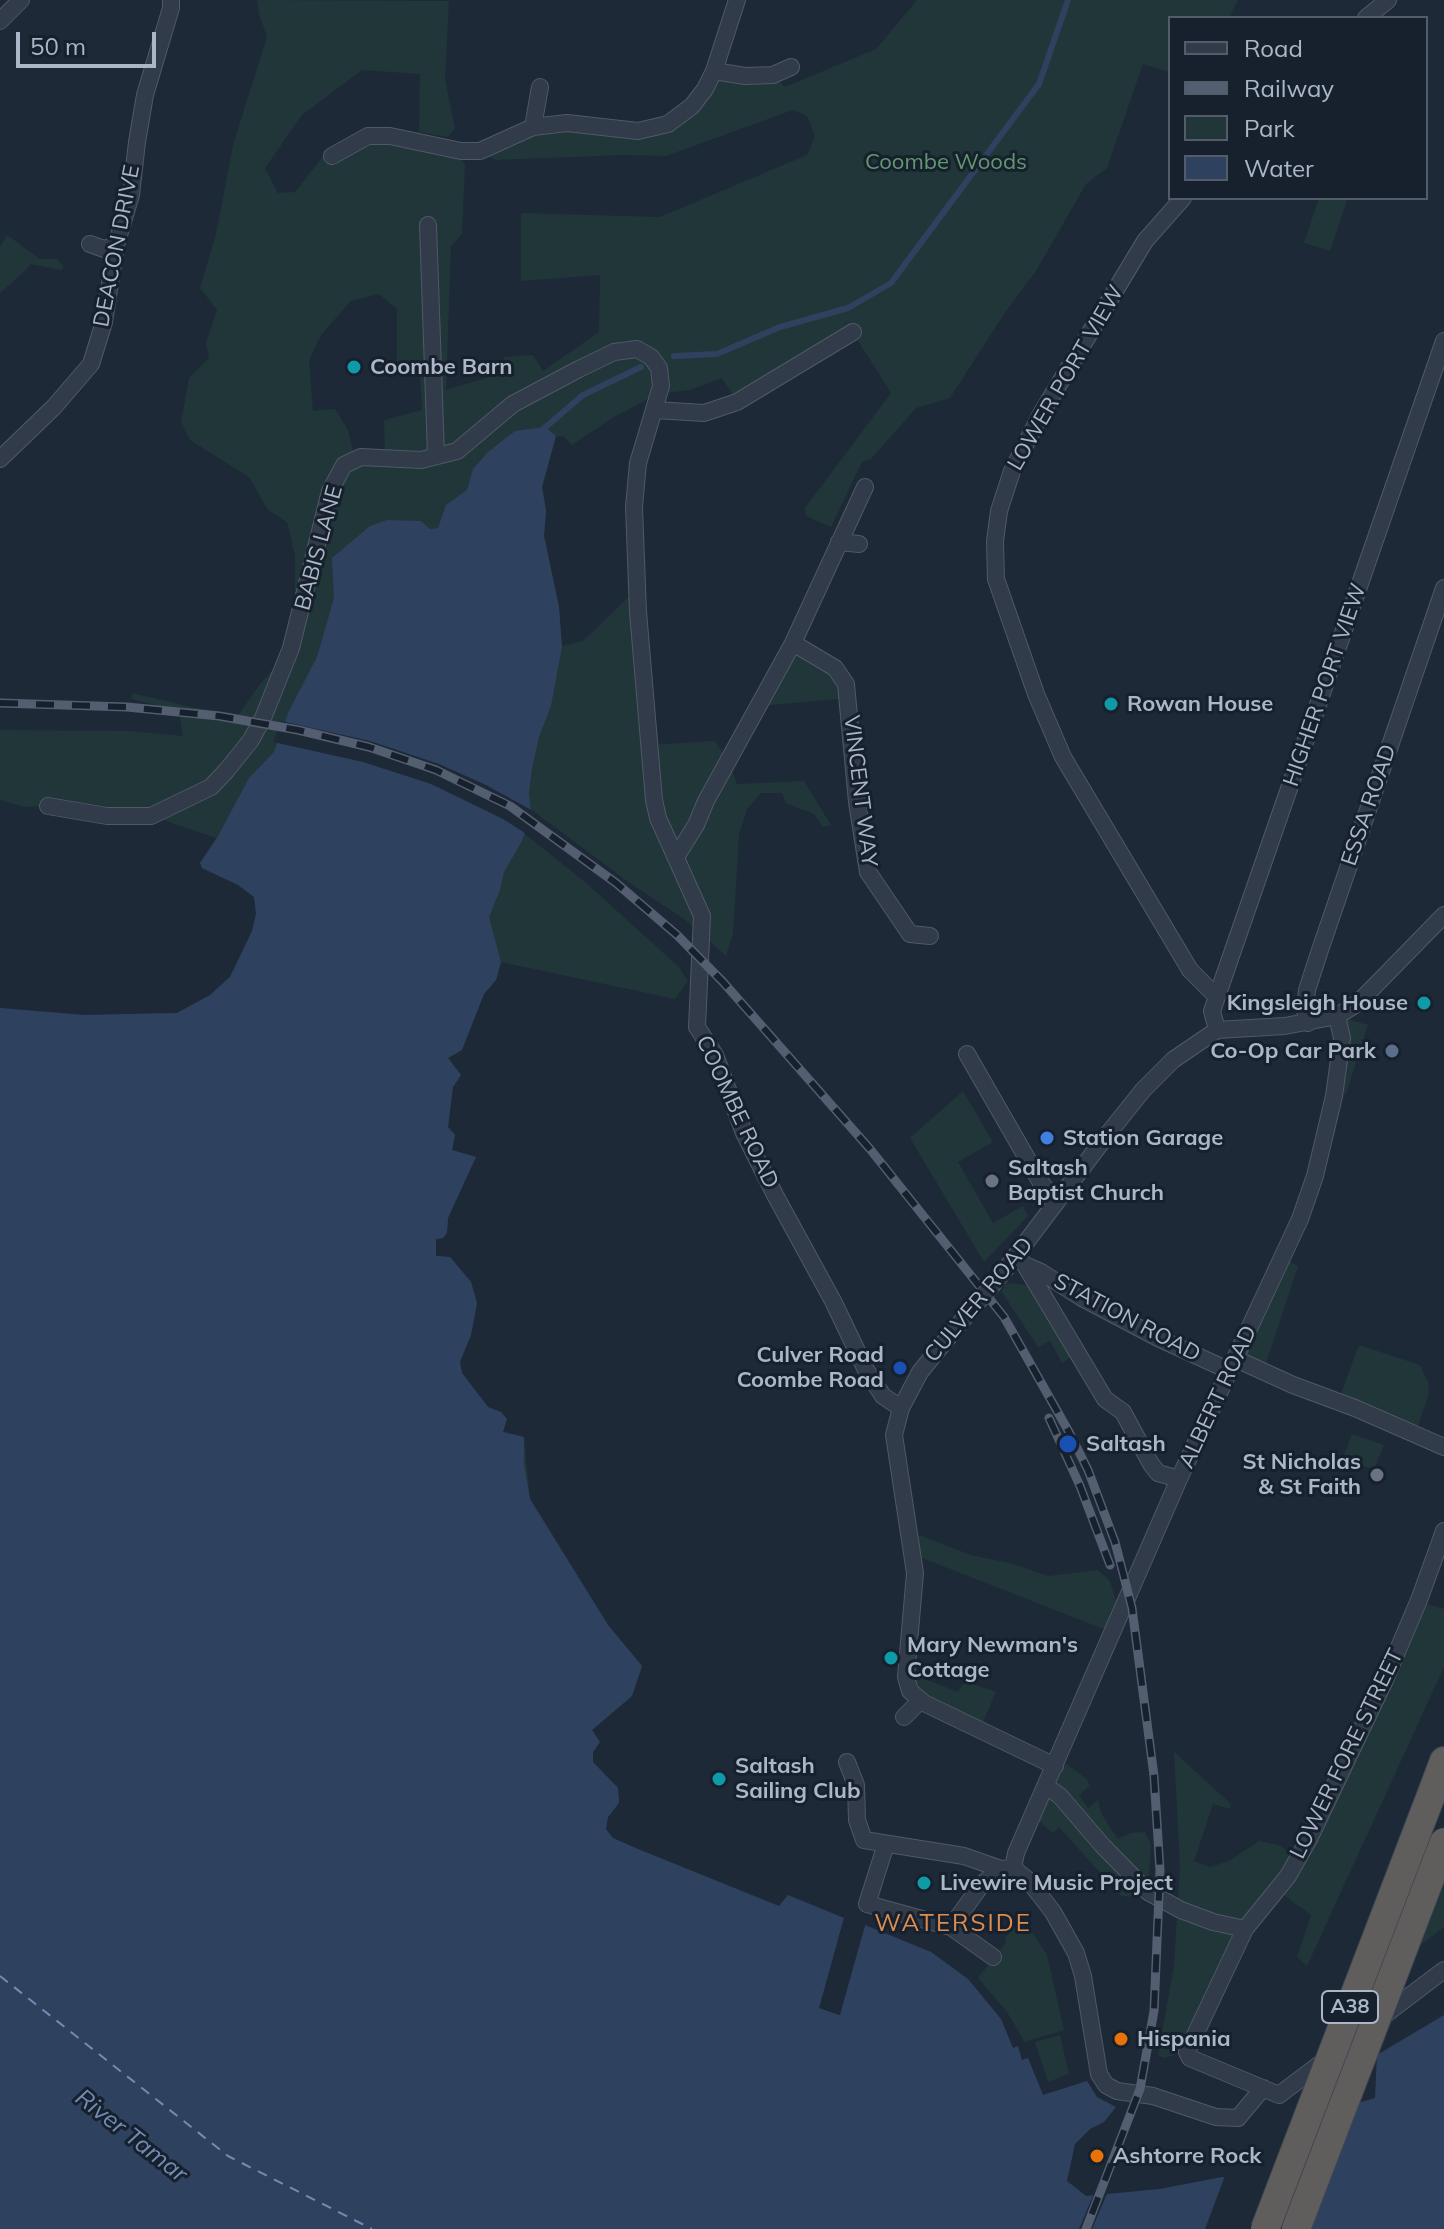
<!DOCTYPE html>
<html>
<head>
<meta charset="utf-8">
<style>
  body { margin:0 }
  #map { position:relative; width:1444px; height:2229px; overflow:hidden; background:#1e2938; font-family:Mulish,sans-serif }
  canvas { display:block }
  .legend { position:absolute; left:1168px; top:16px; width:260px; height:184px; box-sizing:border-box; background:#17202d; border:2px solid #525c6a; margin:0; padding:10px 14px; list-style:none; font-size:24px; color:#abb6c6 }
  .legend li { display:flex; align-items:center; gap:16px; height:40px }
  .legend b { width:40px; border:2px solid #525c6a }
  .scale { position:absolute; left:16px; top:32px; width:140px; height:36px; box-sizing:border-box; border:4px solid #abb6c6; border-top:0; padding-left:10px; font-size:24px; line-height:28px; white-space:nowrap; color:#abb6c6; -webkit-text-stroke:6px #17202d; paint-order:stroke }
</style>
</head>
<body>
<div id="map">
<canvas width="1444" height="2229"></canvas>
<ul class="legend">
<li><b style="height:10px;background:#323b49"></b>Road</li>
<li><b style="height:10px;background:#535f70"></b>Railway</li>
<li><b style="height:22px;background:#203639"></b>Park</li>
<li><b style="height:22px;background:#2e425f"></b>Water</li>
</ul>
<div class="scale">50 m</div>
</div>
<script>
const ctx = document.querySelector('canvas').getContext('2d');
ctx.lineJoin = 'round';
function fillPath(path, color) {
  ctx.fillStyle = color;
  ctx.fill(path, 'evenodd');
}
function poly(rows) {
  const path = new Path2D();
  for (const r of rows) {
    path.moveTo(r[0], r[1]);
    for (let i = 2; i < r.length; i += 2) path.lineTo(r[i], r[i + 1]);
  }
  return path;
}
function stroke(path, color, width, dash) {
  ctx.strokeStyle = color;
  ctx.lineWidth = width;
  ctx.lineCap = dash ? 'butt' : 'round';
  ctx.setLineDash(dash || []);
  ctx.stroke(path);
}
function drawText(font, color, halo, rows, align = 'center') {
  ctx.font = font + ' Mulish,sans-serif';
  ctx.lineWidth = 6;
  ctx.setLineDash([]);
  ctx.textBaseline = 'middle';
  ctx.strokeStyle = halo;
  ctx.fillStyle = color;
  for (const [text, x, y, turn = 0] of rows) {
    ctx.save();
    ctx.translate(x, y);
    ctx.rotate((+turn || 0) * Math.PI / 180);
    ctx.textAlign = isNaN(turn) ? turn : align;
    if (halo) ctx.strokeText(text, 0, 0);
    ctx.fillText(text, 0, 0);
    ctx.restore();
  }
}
const green = poly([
  [257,0,449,1,445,79,455,128,448,137,419,132,420,74,362,70,302,115,265,168,278,193,295,192,324,155,333,156,368,136,456,150,465,165,462,234,451,246,446,390,489,377,505,357,533,355,543,371,599,332,600,275,521,281,521,213,660,217,807,155,815,136,807,116,793,110,666,156,624,155,495,160,480,151,534,127,668,124,714,71,773,75,785,87,876,49,917,0,1238,0,1229,18,1170,18,1170,72,1143,64,1107,168,1086,184,1036,271,1006,311,950,398,916,408,871,459,862,462,831,527,806,516,805,508,891,393,853,333,737,402,722,378,690,390,658,394,614,417,572,445,564,437,556,436,542,487,546,511,544,536,559,607,562,646,583,641,637,589,649,745,715,741,729,762,737,784,804,781,831,825,823,827,814,814,786,803,782,793,761,793,747,809,739,834,733,934,726,956,683,918,631,884,532,810,525,834,585,882,679,967,688,981,675,999,501,962,496,980,484,994,476,1010,462,1050,448,1058,461,1075,453,1087,448,1127,455,1135,452,1150,476,1157,448,1218,447,1233,443,1238,436,1239,436,1256,450,1257,471,1282,477,1303,471,1335,460,1362,462,1373,488,1407,501,1412,507,1419,503,1432,524,1437,530,1499,608,1625,642,1666,632,1696,592,1730,600,1742,593,1752,593,1762,618,1788,619,1803,0,1008,84,1015,178,1013,210,995,230,977,252,931,256,914,254,897,238,885,202,868,200,863,216,838,151,816,48,806,25,807,0,800,0,730,129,731,183,736,179,711,131,699,132,693,191,707,239,714,261,683,291,648,295,599,295,556,287,522,268,510,249,477,190,440,181,422,189,378,209,358,206,342,217,310,200,288,216,234,233,145,267,37,259,14],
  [379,294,397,309,397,364,419,362,422,410,384,420,385,459,355,459,348,430,335,409,313,411,309,360,321,335,351,301],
  [1319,198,1348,198,1330,251,1304,243],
  [7,235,40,259,57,259,64,267,61,270,30,264,27,269,0,293,0,247],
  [793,643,823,661,848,698,759,706],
  [1337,1016,1368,1025,1346,1094,1335,1091],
  [963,1091,993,1142,958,1162,993,1223,1023,1206,1028,1216,984,1262,910,1138],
  [1283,1258,1298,1266,1263,1372,1236,1359],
  [1007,1283,1030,1285,1073,1355,1062,1363,1050,1341,1038,1347,1001,1291],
  [1359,1345,1420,1365,1429,1384,1428,1397,1415,1434,1338,1402],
  [1352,1434,1384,1445,1374,1470,1343,1458],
  [908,1531,971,1555,1013,1564,1048,1576,1098,1570,1110,1581,1117,1604,1106,1630,912,1554],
  [1421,1602,1444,1609,1444,1667,1307,1966,1297,1957,1311,1915,1277,1890,1245,1929,1187,2052,1164,2058,1158,2055,1174,1966,1180,1866,1174,1752,1231,1804,1230,1809,1213,1804,1194,1861,1210,1867,1229,1861,1259,1841,1278,1845,1299,1857],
  [907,1672,958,1692,965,1681,996,1692,980,1729,924,1703],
  [1058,1758,1087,1779,1090,1786,1079,1795,1088,1808,1098,1800,1102,1815,1118,1839,1131,1833,1145,1832,1151,1844,1148,1892,1161,1899,1121,1896,1059,1827,1053,1833,1033,1816],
  [1444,1885,1444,1927,1418,1947],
  [1022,1917,1047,1955,1064,2030,1025,2042,1007,2012,978,1978,1006,1942,1005,1938],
  [1060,2035,1069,2074,1048,2082,1035,2042]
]);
const water = poly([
  [545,427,556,436,542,487,546,511,544,536,559,607,562,647,551,706,539,737,532,768,529,792,531,814,522,841,504,872,500,890,489,917,501,962,496,980,484,994,462,1050,448,1058,461,1075,453,1087,448,1127,455,1135,452,1150,476,1157,448,1218,447,1233,443,1238,436,1239,436,1256,450,1257,471,1282,477,1303,471,1335,460,1362,462,1373,488,1407,501,1412,507,1419,503,1432,524,1437,524,1463,530,1499,608,1625,642,1666,632,1696,592,1730,600,1742,593,1752,593,1762,618,1788,619,1803,608,1817,606,1829,613,1838,638,1849,779,1906,788,1895,844,1918,820,2008,839,2015,865,1925,931,1952,968,1979,1001,2019,1013,2048,1018,2046,1022,2060,1028,2058,1043,2095,1087,2081,1097,2097,1116,2107,1104,2122,1090,2129,1075,2144,1067,2181,1086,2196,1160,2189,1222,2177,1280,2174,1347,2106,1375,2098,1377,2055,1444,2015,1444,2229,0,2229,0,1008,84,1015,177,1013,210,995,230,977,252,931,256,914,254,897,238,885,202,868,200,863,217,838,249,778,274,752,288,713,317,657,334,598,332,558,370,526,387,520,421,521,430,529,438,528,446,505,467,490,473,469,488,452,515,431]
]);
const pier = poly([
  [281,721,370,741,439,764,486,785,535,812,528,835,503,819,431,784,363,762,273,742],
  [844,1918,848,1919,824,2006,837,2010,861,1924,865,1925,840,2015,819,2008],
  [1343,2104,1296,2229,1205,2229,1226,2173,1278,2170],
  [1109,2189,1092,2229,1079,2229,1095,2191]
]);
const stream = poly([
  [674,356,717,354,780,327,848,308,891,283,1039,84,1068,0],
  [541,431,583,395,641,367]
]);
const ferry = poly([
  [0,1976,228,2156,372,2229]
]);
const minor = poly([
  [1366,18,1388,0],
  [0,21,21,0],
  [714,71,745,76,773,75,791,67],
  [533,127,540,87],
  [332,156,368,136,390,136,461,151,480,151,533,127,567,123,638,131,668,124,692,106,705,89,714,71,737,0],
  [1183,198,1145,241,1041,414,1012,471,999,511,995,541,996,579,1036,694,1063,757,1190,970,1217,997],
  [428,225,436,456],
  [90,244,104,249,116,245],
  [655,410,704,413,737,402,853,332],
  [0,459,54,407,91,364,104,322,116,245,131,195,137,142,145,95,171,8,171,0],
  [839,542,859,544],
  [793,643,835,668,846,684,857,802,868,872,910,934,930,936],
  [48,806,107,816,151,816,211,787,227,770,251,740,263,718,291,648,330,491,344,465,361,457,421,460,457,451,513,404,579,369,614,352,637,349,651,357,659,368,661,386,638,463,634,507,638,612,654,800,658,818,702,916,697,1027,715,1055,744,1133,775,1195,833,1301,866,1370,883,1396,901,1408],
  [676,857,696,825,706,801,793,643,865,487],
  [1308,1023,1305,1010,1307,990,1320,950,1444,588],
  [1217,1030,1212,1011,1444,341],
  [967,1054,1040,1181,1056,1203],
  [1017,1257,1025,1265,1105,1399,1123,1412,1151,1464,1158,1473,1179,1479],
  [1025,1265,1041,1272,1082,1298,1158,1338,1230,1371],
  [1005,1270,1107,1135,1143,1090,1173,1060,1217,1030,1285,1026,1337,1016,1358,1003,1444,915],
  [955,1329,920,1372,901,1408,894,1435,915,1573,906,1677,910,1691,924,1703,1055,1766],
  [1236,1359,1293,1385,1355,1408,1444,1447],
  [1444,1531,1419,1600,1385,1680,1309,1839,1288,1876,1245,1929,1187,2052,1190,2058,1279,2095,1444,1970],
  [904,1717,921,1700],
  [847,1762,856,1785,857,1820,864,1840,964,1856,1001,1869,1013,1868],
  [1046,1786,1060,1796,1102,1845,1148,1892,1181,1910,1213,1922,1245,1929],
  [886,1844,867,1904,951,1927,993,1957],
  [1013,1868,1016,1853,1179,1479,1300,1219,1315,1176,1334,1096,1342,1038,1337,1016],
  [1013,1868,1029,1881,1053,1912,1076,1953,1083,1976,1099,2074,1106,2085,1117,2091,1153,2096,1216,2117,1238,2118,1263,2088],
  [951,1927,982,1884,1001,1869]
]);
const trunk = poly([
  [1435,1785,1444,1761]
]);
const rail = poly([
  [0,703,127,707,219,716,298,730,369,747,436,770,510,806,616,883,677,935,723,982,870,1149,1004,1317,1069,1432,1088,1470,1115,1542,1132,1608,1154,1776,1160,1871,1154,2011,1140,2089,1086,2229],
  [1049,1418,1080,1486,1110,1565]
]);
const minorBridge = poly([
  [955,1329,1005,1270]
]);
const trunkBridge = poly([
  [1265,2229,1435,1785],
  [1296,2229,1444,1842]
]);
const markers = [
  [354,367,8,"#0f9aa8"],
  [1111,704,8,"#0f9aa8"],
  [1424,1003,8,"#0f9aa8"],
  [1392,1051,8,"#5c6f8a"],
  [1047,1138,8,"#3f7fe0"],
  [992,1181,8,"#6b7280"],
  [900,1368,8,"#1a4fb4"],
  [1068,1444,10,"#1a4fb4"],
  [1377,1475,8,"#6b7280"],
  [891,1658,8,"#0f9aa8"],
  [719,1779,8,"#0f9aa8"],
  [924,1883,8,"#0f9aa8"],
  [1121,2039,8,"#e8710a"],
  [1097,2156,8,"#e8710a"]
];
const shields = [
  [1350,2007,56]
];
const shieldNames = [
  ["A38",1350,2007]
];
const parkNames = [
  ["Coombe Woods",946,162]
];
const streetNames = [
  ["DEACON DRIVE",117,246,-79],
  ["LOWER PORT VIEW",1066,378,-60],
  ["BABIS LANE",319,548,-75],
  ["HIGHER PORT VIEW",1325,685,-71],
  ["VINCENT WAY",860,791,83],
  ["ESSA ROAD",1369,805,-71],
  ["COOMBE ROAD",737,1112,65],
  ["CULVER ROAD",979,1300,-50],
  ["STATION ROAD",1127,1318,28],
  ["ALBERT ROAD",1218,1397,-65],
  ["LOWER FORE STREET",1347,1754,-64]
];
const poiNames = [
  ["Coombe Barn",370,367],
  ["Rowan House",1127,704],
  ["Kingsleigh House",1408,1003,"right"],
  ["Co-Op Car Park",1376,1051,"right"],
  ["Station Garage",1063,1138],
  ["Saltash",1008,1168],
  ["Baptist Church",1008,1193],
  ["Culver Road",884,1355,"right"],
  ["Coombe Road",884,1380,"right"],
  ["Saltash",1086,1444],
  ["St Nicholas",1361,1462,"right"],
  ["& St Faith",1361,1487,"right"],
  ["Mary Newman's",907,1645],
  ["Cottage",907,1670],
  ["Saltash",735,1766],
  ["Sailing Club",735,1791],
  ["Livewire Music Project",940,1883],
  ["Hispania",1137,2039],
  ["Ashtorre Rock",1113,2156]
];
const neighbourhoodNames = [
  ["WATERSIDE",953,1924]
];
const waterNames = [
  ["River Tamar",131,2136,38]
];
fillPath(green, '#203639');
fillPath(water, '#2e425f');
fillPath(pier, '#1e2938');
stroke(stream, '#2e425f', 6);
stroke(ferry, '#718cb2', 2, [10, 8]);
stroke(minor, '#4f5967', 18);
stroke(trunk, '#3c4653', 30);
stroke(minor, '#323b49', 16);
stroke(trunk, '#605e5c', 28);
stroke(rail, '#535f70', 9);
stroke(rail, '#17202d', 6, [18]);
stroke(minorBridge, '#4f5967', 18, []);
stroke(trunkBridge, '#3c4653', 30, []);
stroke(minorBridge, '#323b49', 16);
stroke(trunkBridge, '#605e5c', 28);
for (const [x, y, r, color] of markers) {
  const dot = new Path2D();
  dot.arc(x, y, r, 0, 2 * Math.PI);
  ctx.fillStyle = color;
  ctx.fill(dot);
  stroke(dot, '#17202d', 3);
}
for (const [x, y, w] of shields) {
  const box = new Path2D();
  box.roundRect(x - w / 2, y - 16, w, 32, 6);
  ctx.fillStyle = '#17202d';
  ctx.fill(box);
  stroke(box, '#abb6c6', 2);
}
drawText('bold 20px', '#abb6c6', null, shieldNames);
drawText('22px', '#61986e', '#17202d', parkNames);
drawText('22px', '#abb6c6', '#17202d', streetNames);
drawText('bold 22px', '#abb6c6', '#17202d', poiNames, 'left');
ctx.letterSpacing = '2px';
drawText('24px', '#dc8d50', '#17202d', neighbourhoodNames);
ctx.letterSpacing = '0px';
drawText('italic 24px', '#718cb2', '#17202d', waterNames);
</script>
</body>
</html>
